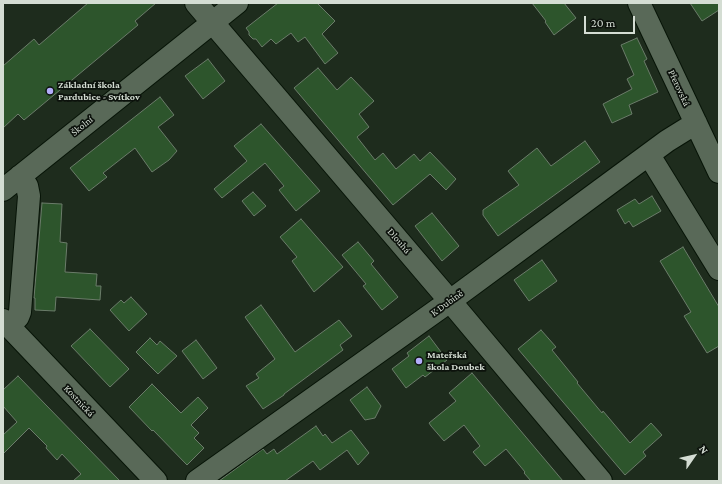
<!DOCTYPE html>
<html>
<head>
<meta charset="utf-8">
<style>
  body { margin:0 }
  #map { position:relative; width:722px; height:484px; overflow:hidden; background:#1e2c1d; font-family:"Crimson Pro",serif }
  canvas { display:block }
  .frame { position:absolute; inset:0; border:4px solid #d4ddd3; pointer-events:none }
  .north { position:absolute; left:674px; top:436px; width:40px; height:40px; -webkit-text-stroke:3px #0c120c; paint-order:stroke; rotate:56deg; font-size:11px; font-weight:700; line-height:16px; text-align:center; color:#d4ddd3 }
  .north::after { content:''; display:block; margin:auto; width:14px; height:18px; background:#d4ddd3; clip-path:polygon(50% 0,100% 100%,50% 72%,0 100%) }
  .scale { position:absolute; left:584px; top:16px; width:51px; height:18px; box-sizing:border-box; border:2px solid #d4ddd3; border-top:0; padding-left:5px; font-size:12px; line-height:14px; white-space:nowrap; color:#d4ddd3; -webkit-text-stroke:3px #0c120c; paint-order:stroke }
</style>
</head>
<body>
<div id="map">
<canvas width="722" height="484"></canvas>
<div class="frame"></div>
<div class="north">N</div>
<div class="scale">20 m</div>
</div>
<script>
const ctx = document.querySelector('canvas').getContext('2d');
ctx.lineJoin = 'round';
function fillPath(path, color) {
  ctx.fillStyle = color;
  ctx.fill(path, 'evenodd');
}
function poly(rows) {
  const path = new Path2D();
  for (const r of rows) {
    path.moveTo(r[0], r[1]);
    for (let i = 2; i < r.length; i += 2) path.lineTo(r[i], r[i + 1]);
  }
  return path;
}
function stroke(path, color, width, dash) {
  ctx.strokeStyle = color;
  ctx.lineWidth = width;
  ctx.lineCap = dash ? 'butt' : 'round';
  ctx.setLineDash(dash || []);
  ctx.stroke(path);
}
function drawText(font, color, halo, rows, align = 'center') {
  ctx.font = font + ' "Crimson Pro",serif';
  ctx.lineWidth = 3.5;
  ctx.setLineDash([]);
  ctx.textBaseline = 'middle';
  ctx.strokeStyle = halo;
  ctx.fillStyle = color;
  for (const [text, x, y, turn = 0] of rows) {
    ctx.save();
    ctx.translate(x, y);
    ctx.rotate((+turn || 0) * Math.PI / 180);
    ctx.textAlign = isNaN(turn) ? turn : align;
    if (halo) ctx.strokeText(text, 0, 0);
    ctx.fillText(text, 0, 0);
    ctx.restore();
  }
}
const building = poly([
  [88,3,156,3,135,21,138,25,24,120,18,114,3,128,3,66,34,39,39,45,88,3],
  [278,3,317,3,335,21,322,34,338,53,325,64,305,37,298,42,291,33,276,44,271,39,262,47,256,39,253,39,249,35,249,32,246,28,278,3],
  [532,3,564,3,576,18,554,35,545,22,546,21,532,3],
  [690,3,719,3,719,10,702,21,690,3],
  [637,38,647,59,644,61,658,92,629,105,632,114,612,123,603,104,632,89,627,79,634,75,621,45,637,38],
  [208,59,225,81,203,99,185,76,208,59],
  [318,68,337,90,351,77,374,101,359,114,369,127,357,137,375,160,383,153,396,169,414,154,420,161,430,152,456,179,446,190,430,174,393,205,294,88,318,68],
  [160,97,174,115,158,127,177,151,169,160,152,172,135,148,103,173,107,177,89,191,70,168,160,97],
  [261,124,320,191,296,211,279,190,284,186,265,163,222,198,214,189,247,161,234,146,261,124],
  [585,141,600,162,498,236,483,215,483,210,519,185,508,171,537,148,551,166,585,141],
  [253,192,266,206,254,216,242,201,253,192],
  [652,196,661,211,633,227,629,221,625,224,617,210,635,199,639,204,652,196],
  [42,203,62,204,60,242,67,243,65,272,97,274,96,286,101,286,100,300,56,297,55,311,35,310,35,298,34,298,42,203],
  [432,213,459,246,442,261,415,226,432,213],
  [301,219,343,267,314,292,292,261,297,257,280,237,301,219],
  [358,242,374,261,371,264,398,297,382,310,363,286,366,284,342,255,358,242],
  [683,247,719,307,719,346,707,353,684,316,691,312,660,261,683,247],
  [542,260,557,281,529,301,514,280,542,260],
  [131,297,147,314,129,331,110,310,121,300,124,303,131,297],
  [261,305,295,352,339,320,352,336,340,345,343,350,284,394,284,395,263,409,246,386,259,378,256,374,275,359,245,317,261,305],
  [90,329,129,369,110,387,71,346,90,329],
  [541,330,556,347,552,350,578,382,577,383,602,413,603,411,630,443,651,423,662,435,643,452,646,456,625,475,518,349,541,330],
  [429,336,447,360,425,377,423,375,406,388,392,369,409,356,407,353,429,336],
  [150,338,157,345,160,341,177,356,158,374,136,352,150,338],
  [196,340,217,368,203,379,182,351,196,340],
  [472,373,536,449,563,481,531,481,524,473,525,472,506,449,485,466,473,452,480,446,464,425,444,441,431,426,429,423,456,401,449,393,472,373],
  [18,376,46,405,120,481,73,481,81,474,62,454,57,460,46,448,47,446,29,428,3,454,3,435,17,422,3,406,3,390,18,376],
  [152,384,181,413,198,397,208,408,191,425,199,433,194,438,204,448,187,465,153,430,152,431,129,407,152,384],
  [367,387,381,406,375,418,365,420,350,400,367,387],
  [316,426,323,436,325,434,332,443,351,430,369,453,358,465,347,450,320,470,313,461,285,481,219,481,263,449,267,454,274,449,277,454,316,426]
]);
const minor = poly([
  [196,3,450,301,601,481],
  [639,3,719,172],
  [649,155,719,269],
  [3,190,237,3],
  [3,320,156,481],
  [9,326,18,317,20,312,29,196,27,186,20,176],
  [197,481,450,301,667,141,696,123]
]);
const markers = [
  [50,91,4,"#b2adf9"],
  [419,361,4,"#b2adf9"]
];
const poiNames = [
  ["Základní škola",58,85],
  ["Pardubice - Svítkov",58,97],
  ["Mateřská",427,355],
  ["škola Doubek",427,367]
];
const streetNames = [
  ["Přerovská",679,88,65],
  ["Školní",82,126,-39],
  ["Dlouhá",399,241,49],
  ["K Dubině",447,303,-36],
  ["Kostnická",79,401,47]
];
fillPath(building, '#2d552c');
stroke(building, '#6b7c6a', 1);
stroke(minor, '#071407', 24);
stroke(minor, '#596958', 22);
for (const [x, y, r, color] of markers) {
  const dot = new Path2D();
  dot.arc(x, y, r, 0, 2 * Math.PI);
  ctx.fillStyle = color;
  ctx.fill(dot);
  stroke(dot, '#0c120c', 1.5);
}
drawText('bold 10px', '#d4ddd3', '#0c120c', poiNames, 'left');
drawText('10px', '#d4ddd3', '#0c120c', streetNames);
</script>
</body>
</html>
